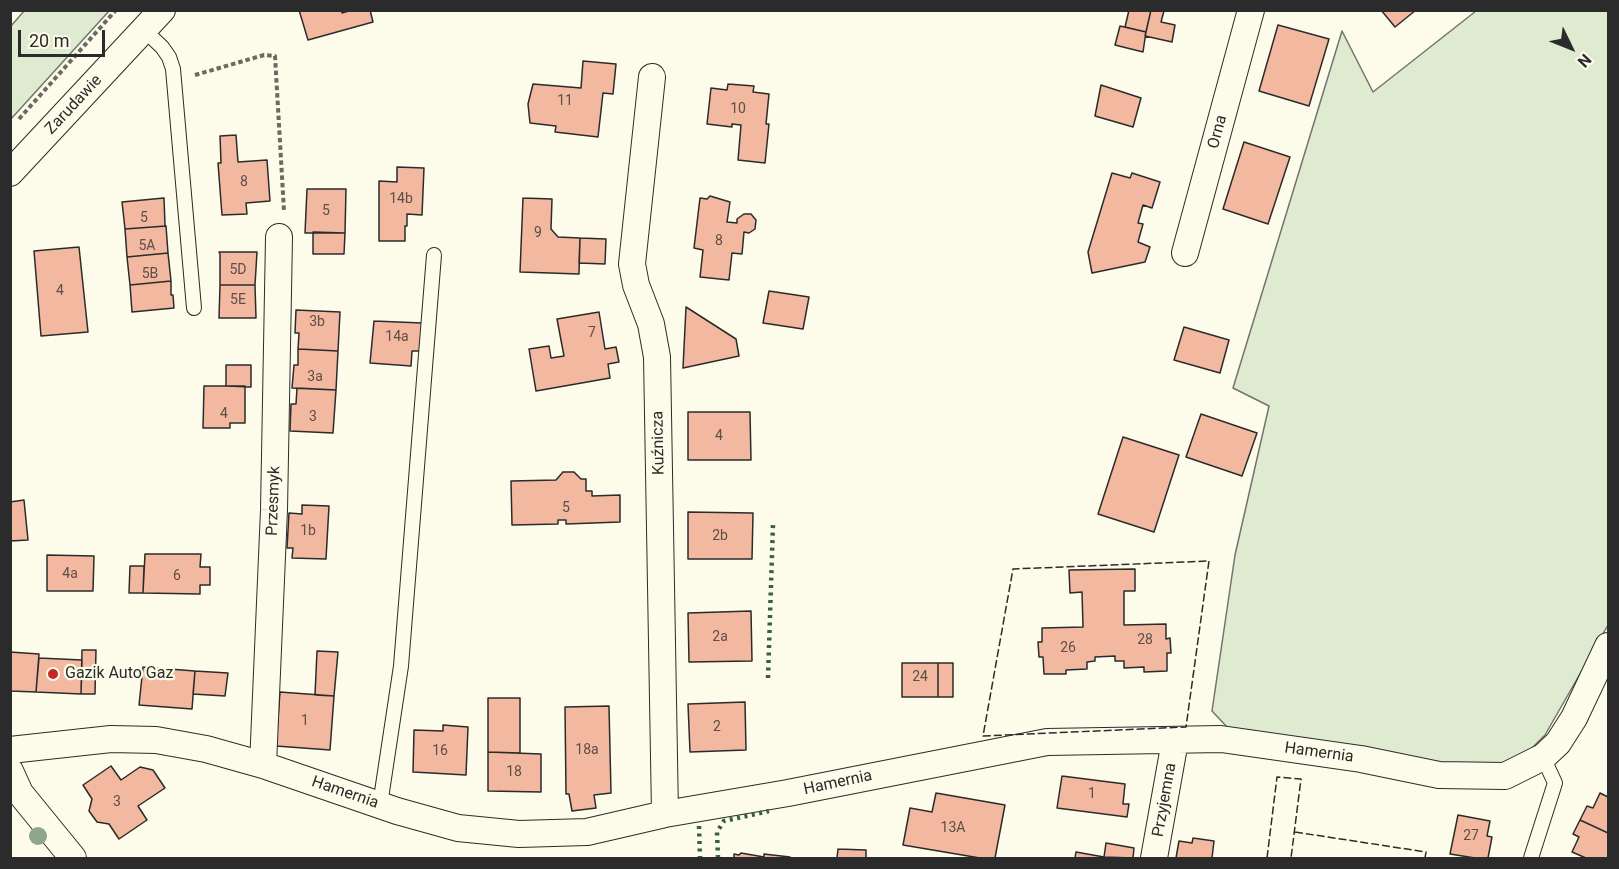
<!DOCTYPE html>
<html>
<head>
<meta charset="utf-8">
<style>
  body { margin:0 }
  #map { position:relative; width:1619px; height:869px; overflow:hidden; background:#fdfbea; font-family:Roboto,sans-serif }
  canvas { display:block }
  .frame { position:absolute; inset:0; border:12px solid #2b2b2b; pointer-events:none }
  .north { position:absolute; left:1541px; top:18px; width:60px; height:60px; -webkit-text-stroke:4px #fdfbea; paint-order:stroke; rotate:133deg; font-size:16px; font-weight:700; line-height:24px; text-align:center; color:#2b2b2b }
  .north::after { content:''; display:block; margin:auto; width:21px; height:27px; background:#2b2b2b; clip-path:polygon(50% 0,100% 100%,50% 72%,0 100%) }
  .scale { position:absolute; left:18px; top:30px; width:87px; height:27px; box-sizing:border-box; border:3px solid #2b2b2b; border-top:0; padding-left:8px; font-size:18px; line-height:21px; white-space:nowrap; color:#2b2b2b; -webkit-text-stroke:4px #fdfbea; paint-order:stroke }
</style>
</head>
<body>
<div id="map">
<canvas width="1619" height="869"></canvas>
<div class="frame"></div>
<div class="north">N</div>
<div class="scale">20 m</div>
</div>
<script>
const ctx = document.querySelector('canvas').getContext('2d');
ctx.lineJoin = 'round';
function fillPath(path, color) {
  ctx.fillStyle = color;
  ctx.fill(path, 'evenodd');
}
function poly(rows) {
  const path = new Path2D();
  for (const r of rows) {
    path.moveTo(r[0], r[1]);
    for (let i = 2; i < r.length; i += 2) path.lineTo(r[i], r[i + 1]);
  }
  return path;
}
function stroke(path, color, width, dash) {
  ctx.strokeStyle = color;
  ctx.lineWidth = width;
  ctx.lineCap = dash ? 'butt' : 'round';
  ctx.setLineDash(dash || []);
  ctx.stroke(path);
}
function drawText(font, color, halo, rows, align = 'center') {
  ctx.font = font + ' Roboto,sans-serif';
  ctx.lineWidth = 4.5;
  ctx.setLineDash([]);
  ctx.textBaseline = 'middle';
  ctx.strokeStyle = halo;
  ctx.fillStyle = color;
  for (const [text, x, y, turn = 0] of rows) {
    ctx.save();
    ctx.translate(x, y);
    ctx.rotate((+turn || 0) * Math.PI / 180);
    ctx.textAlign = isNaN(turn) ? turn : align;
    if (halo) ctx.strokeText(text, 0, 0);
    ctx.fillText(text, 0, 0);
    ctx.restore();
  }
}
const green = poly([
  [24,11,109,11,11,119,11,26,24,11],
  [1476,11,1608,11,1608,625,1545,735,1519,761,1498,767,1434,766,1228,728,1212,711,1235,555,1269,406,1233,388,1342,31,1373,92,1476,11]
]);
const building = poly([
  [299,10,342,10,342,13,352,10,370,10,373,22,308,40,299,10],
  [1151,10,1146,32,1125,27,1129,10,1151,10],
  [1151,10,1164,11,1161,22,1175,25,1172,42,1145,36,1151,10],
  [1381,10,1416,10,1395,27,1381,10],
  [1278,25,1329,39,1309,106,1259,91,1278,25],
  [1120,26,1146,32,1143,52,1115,45,1120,26],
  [583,61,616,64,613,94,603,93,598,137,555,132,556,126,530,123,528,104,533,84,581,88,583,61],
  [728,84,754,86,753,92,769,94,766,124,769,124,765,163,738,160,741,125,732,124,732,127,707,124,711,88,727,90,728,84],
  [1101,85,1141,98,1133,127,1095,116,1101,85],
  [236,135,238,162,267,160,270,201,246,203,247,214,222,215,218,163,221,163,220,136,236,135],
  [1244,142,1290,157,1268,224,1223,209,1244,142],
  [397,167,424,168,422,215,407,214,407,226,405,226,405,241,379,241,379,181,397,182,397,167],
  [1112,173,1130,178,1132,173,1160,182,1152,208,1143,205,1138,223,1143,224,1138,242,1150,247,1145,262,1092,273,1088,252,1112,173],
  [307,189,346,189,345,233,305,233,307,189],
  [710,196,730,202,727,222,737,223,737,219,744,214,751,214,756,220,755,229,749,233,744,232,742,254,732,253,729,280,700,277,703,250,694,248,700,198,707,199,710,196],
  [164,198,165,225,166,226,125,229,122,202,164,198],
  [523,198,552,199,551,229,558,237,580,238,579,274,520,272,523,198],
  [166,226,168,253,127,257,125,229,166,226],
  [313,232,345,233,344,254,313,254,313,232],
  [580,238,606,239,605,264,579,263,580,238],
  [79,247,88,332,41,336,34,251,79,247],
  [219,252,257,252,255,285,220,285,220,254,219,252],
  [168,253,171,281,130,285,127,257,168,253],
  [171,281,171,295,173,295,174,308,132,312,130,285,171,281],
  [220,285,255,285,256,318,219,318,220,285],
  [769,291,809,297,803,329,763,323,769,291],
  [686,307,736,339,739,356,683,368,686,307],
  [296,310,340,312,338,351,298,349,299,333,295,333,296,310],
  [599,312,605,349,616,347,619,362,608,364,610,378,536,391,529,349,549,346,551,358,564,356,557,319,599,312],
  [374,321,422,323,420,351,412,351,411,366,370,363,374,321],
  [1184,327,1229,340,1220,373,1174,360,1184,327],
  [298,349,338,351,336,390,292,388,294,365,298,365,298,349],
  [226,365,251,365,251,387,226,386,226,365],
  [204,386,245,386,245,423,230,423,230,428,203,428,204,386],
  [297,388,336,390,333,433,290,431,291,404,296,404,297,388],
  [688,412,750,412,751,460,688,460,688,412],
  [1201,414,1257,433,1242,476,1186,457,1201,414],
  [1123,437,1179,455,1154,532,1098,514,1123,437],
  [563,472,574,472,581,479,586,479,586,491,592,491,592,496,620,495,620,522,566,524,566,520,558,520,558,524,512,525,511,481,556,480,563,472],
  [24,500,28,540,10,541,10,502,24,500],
  [302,505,329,506,326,559,292,558,293,548,287,548,289,513,302,514,302,505],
  [688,512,753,513,752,559,688,559,688,512],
  [145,554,201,554,200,567,210,567,210,585,200,585,200,594,143,593,145,554],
  [47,555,94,556,93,591,47,591,47,555],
  [130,566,144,566,143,593,129,593,130,566],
  [1135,569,1135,591,1124,591,1124,625,1166,624,1166,639,1170,638,1171,653,1167,653,1167,671,1144,672,1144,667,1124,668,1124,661,1115,661,1115,656,1095,657,1095,661,1087,662,1087,669,1066,670,1066,674,1044,674,1043,657,1039,657,1038,642,1042,642,1042,628,1083,627,1082,592,1070,593,1069,570,1135,569],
  [751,611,752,661,689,662,688,613,751,611],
  [82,650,96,650,95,694,81,694,82,650],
  [317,651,338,652,334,696,315,695,317,651],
  [10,652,39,654,36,692,10,691,10,652],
  [39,658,82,660,81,694,36,692,39,658],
  [902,663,938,663,938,697,902,697,902,663],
  [938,663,953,663,953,697,938,697,938,663],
  [143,667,195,671,192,709,139,705,143,667],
  [195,671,228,673,225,696,193,694,195,671],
  [280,692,334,696,330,750,276,746,280,692],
  [488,698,520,698,520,753,488,752,488,698],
  [745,702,746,750,690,752,688,704,745,702],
  [609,706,611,793,594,795,596,808,572,811,569,794,566,794,565,707,609,706],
  [443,725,468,727,466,775,413,772,414,730,443,731,443,725],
  [488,752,541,754,541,792,488,791,488,752],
  [111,766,121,780,140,767,153,770,165,788,138,806,147,820,119,839,109,824,97,822,89,811,92,799,83,785,111,766],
  [1062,776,1125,784,1123,804,1129,804,1127,817,1057,808,1062,776],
  [936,793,1005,805,995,858,980,858,903,845,910,808,932,812,936,793],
  [1600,793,1608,797,1608,833,1580,820,1587,806,1593,808,1600,793],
  [1458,815,1490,821,1487,836,1492,837,1488,858,1475,858,1450,854,1458,815],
  [1580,820,1608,833,1608,858,1586,858,1572,852,1579,837,1573,834,1580,820],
  [1193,838,1214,841,1212,858,1176,858,1179,841,1192,843,1193,838],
  [1106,843,1134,848,1133,858,1104,857,1106,843],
  [838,849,866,850,866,858,837,858,838,849],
  [1076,852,1104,857,1112,858,1075,858,1076,852],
  [741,853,764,857,764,854,790,857,790,858,734,858,734,854,739,855,741,853]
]);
const path = poly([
  [195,75,264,55,275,56,284,211],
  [19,119,116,10]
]);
const service = poly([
  [144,30,162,47,169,57,173,69,194,308],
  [380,805,401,666,434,255],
  [1531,858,1555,783,1543,757]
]);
const minor = poly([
  [652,77,632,264,636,285,651,324,657,357,665,814],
  [10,173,162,10],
  [1185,253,1251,10],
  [10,750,111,739,156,740,206,749,263,765,397,811,458,828,519,834,587,832,665,814,788,793,1047,742,1221,739,1361,759,1439,775,1505,776,1543,757,1558,743,1574,718,1608,646],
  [263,765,274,510,279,237],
  [10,771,20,793,73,858],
  [1154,858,1175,741]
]);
const hedge = poly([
  [768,678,773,524],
  [699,826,700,858],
  [718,858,717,832,724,821,769,811]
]);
const fence = poly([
  [1209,561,1186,727,983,736,1013,569,1209,561],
  [1295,832,1426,852,1425,858],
  [1267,858,1277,777,1301,779,1291,858]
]);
const trees = [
  [38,836]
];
const markers = [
  [53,674,6,"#c62828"]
];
const numberNames = [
  ["11",565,101],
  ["10",738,109],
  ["8",244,182],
  ["14b",401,199],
  ["5",326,211],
  ["5",144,218],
  ["9",538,233],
  ["8",719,241],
  ["5A",147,246],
  ["5D",238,270],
  ["5B",150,274],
  ["4",60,291],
  ["5E",238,300],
  ["3b",317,322],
  ["7",592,333],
  ["14a",397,337],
  ["3a",315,377],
  ["4",224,414],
  ["3",313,417],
  ["4",719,436],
  ["5",566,508],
  ["1b",308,531],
  ["2b",720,536],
  ["4a",70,574],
  ["6",177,576],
  ["2a",720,637],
  ["28",1145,640],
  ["26",1068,648],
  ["24",920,677],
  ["1",305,721],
  ["2",717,727],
  ["18a",587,750],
  ["16",440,751],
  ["18",514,772],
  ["1",1092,794],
  ["3",117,802],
  ["13A",953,828],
  ["27",1471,836]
];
const streetNames = [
  ["Zarudawie",74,105,-47],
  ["Orna",1218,132,-75],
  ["Kuźnicza",659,443,-91],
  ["Przesmyk",274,501,-88],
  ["Hamernia",1319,753,8],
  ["Hamernia",838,783,-12],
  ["Hamernia",345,793,19],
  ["Przyjemna",1165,800,-80]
];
const poiNames = [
  ["Gazik Auto Gaz",65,674]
];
fillPath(green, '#deebd1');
stroke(green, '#74746e', 1.5);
fillPath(building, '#f2b8a0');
stroke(building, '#2b2b2b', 1.5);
stroke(service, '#2b2b2b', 16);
stroke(minor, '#2b2b2b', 28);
stroke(path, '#6a6964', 4, [4.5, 3]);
stroke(service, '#fdfbea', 14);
stroke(minor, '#fdfbea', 26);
stroke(hedge, '#34623c', 4.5, [3, 4.5]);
stroke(fence, '#2b2b2b', 1.5, [8, 3]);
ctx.fillStyle = '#8ea78a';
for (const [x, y] of trees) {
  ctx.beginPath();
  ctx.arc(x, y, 9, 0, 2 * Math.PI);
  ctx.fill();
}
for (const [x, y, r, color] of markers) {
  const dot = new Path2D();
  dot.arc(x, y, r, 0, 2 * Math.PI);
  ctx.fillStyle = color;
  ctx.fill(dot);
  stroke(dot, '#fdfbea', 2);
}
drawText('14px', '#5d4e48', null, numberNames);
drawText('16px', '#2b2b2b', '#fdfbea', streetNames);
drawText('16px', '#2b2b2b', '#fdfbea', poiNames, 'left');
</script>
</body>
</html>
